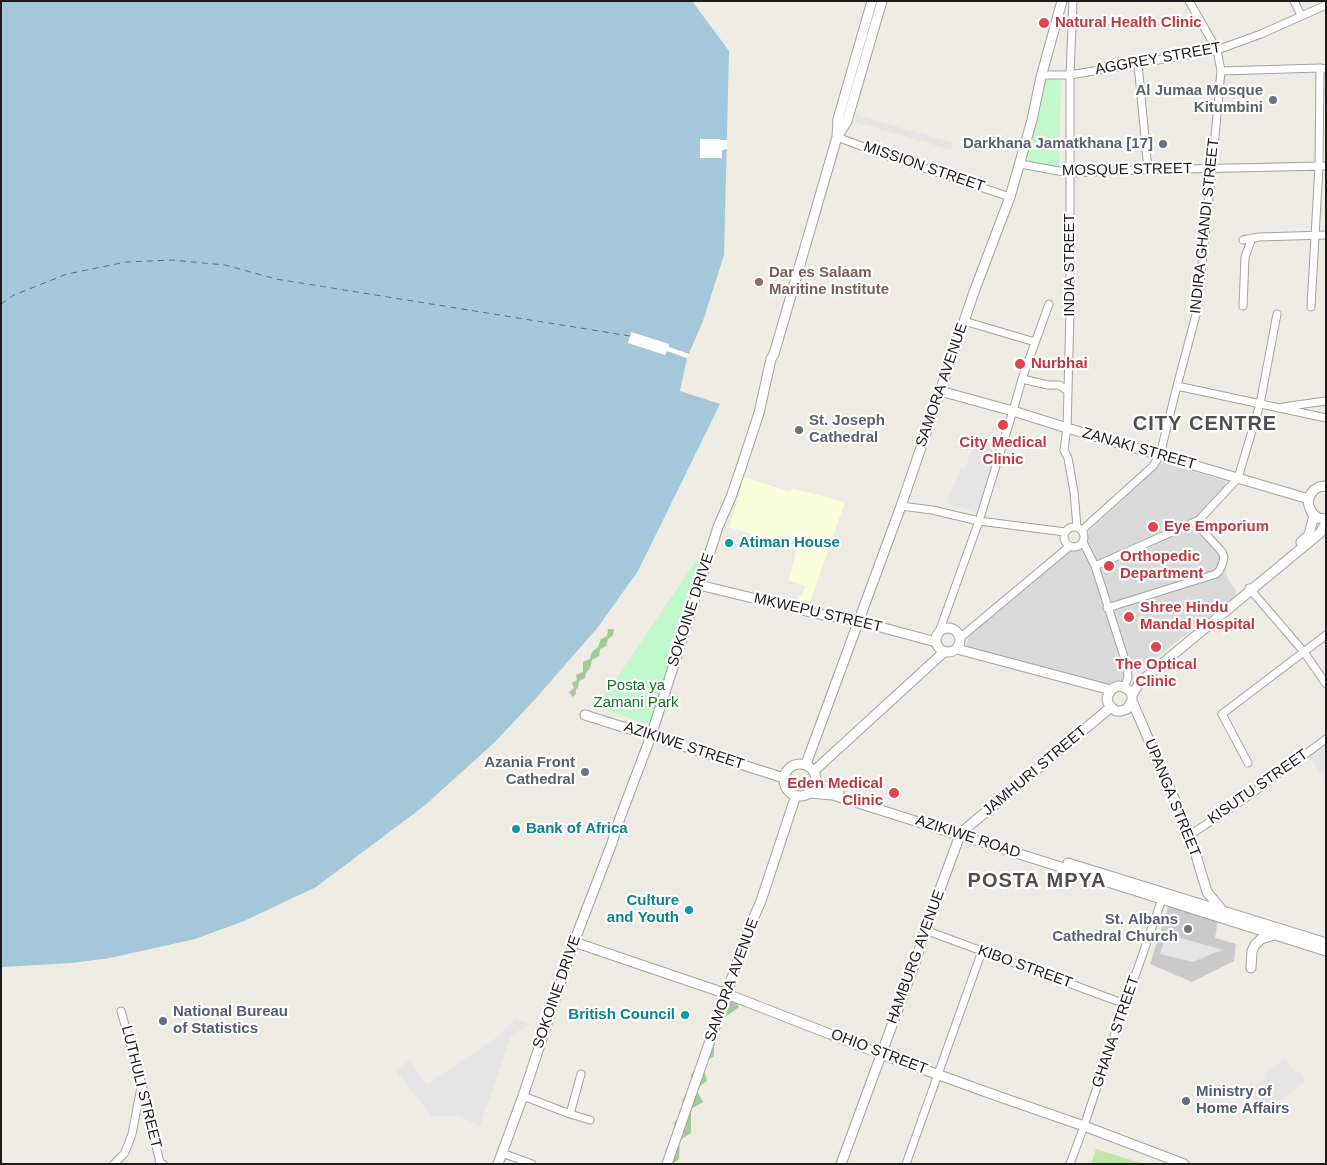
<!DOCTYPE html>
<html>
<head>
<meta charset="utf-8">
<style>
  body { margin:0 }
  #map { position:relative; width:1327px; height:1165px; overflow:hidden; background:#edebe2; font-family:Arial,sans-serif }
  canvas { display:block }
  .frame { position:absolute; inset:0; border:2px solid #1c1c1c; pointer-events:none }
</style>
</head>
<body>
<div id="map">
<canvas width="1327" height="1165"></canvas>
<div class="frame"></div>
</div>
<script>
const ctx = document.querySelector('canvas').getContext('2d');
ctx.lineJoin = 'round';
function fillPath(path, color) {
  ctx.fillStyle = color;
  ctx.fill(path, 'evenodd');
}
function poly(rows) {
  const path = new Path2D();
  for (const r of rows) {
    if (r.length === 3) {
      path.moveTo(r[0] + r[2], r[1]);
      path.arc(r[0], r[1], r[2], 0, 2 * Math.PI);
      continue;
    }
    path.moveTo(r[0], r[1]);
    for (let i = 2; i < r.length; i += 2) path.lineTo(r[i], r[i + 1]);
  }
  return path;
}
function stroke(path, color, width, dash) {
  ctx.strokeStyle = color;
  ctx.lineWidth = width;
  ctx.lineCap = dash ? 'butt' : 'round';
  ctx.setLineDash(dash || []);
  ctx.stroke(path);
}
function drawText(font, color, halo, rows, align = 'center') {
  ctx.font = font + ' Arial,sans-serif';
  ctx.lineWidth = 4.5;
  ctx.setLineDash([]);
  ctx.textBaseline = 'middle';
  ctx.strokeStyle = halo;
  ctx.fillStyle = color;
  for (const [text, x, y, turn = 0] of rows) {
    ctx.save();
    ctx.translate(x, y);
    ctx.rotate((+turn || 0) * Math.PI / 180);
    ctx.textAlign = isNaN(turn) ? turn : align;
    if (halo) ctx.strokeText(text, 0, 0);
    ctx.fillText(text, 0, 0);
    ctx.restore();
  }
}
const residential = poly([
  [1162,462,1225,481,1225,486,1203,515,1202,523,1203,531,1223,552,1227,578,1234,587,1236,592,1235,597,1141,669,1130,672,1086,544,1089,531],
  [1076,547,1082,547,1087,551,1127,675,1121,685,1109,688,966,647,969,635,1072,548]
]);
const education = poly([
  [743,477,788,491,794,489,845,502,809,605,797,600,799,596,802,596,805,586,788,580,793,565,796,550,775,544,773,541,729,527,742,487,741,486]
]);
const religious = poly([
  [1169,904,1218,920,1215,938,1236,944,1234,961,1192,982,1150,964]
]);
const grass = poly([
  [1096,1149,1144,1164,1091,1164]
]);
const forest = poly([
  [608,629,614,629,613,635,608,639,606,646,600,649,599,656,592,660,590,668,586,673,585,678,579,681,578,688,576,689,576,694,573,697,569,692,574,688,572,683,577,680,576,675,583,672,583,662,590,659,592,652,598,647,601,639,607,636],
  [734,997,739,1007,724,1018,714,1045,714,1056,703,1064,707,1081,696,1089,703,1102,691,1109,691,1133,680,1140,679,1159,672,1164,663,1164,666,1149,676,1137,674,1123,686,1108,682,1100,693,1086,691,1075,700,1061,701,1051,710,1043,707,1035,720,1014,721,998]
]);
const park = poly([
  [1045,78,1061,81,1059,169,1024,162],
  [710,540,652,726,597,707]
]);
const parking = poly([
  [856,115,954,143,951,150,854,122],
  [974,441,1000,450,977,513,946,503,961,468,965,469],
  [1326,737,1326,780,1305,752],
  [1166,934,1224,950,1214,953,1193,962,1160,954],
  [515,1019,530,1024,511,1035,480,1126,459,1116,432,1116,395,1070,409,1061,427,1084,493,1040,507,1028],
  [1285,1059,1295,1073,1299,1071,1306,1081,1263,1112,1246,1088,1252,1083,1255,1086,1266,1078,1264,1074]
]);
const water = poly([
  [1,1,692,1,729,51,724,255,703,321,687,358,680,391,720,404,638,571,598,627,537,697,495,742,424,806,316,887,244,921,195,939,110,958,72,963,1,967]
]);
const pier = poly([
  [700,139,720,139,720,140,727,140,727,149,722,150,722,158,700,158],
  [631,332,669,344,669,347,689,354,687,358,667,351,665,355,628,343]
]);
const ferry = poly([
  [1,304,14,295,67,274,126,262,172,260,225,265,276,279,630,336]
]);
const minor = poly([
  [1073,1,1070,75,1070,308,1068,391,1067,428,1064,450,1068,458,1074,492,1077,527],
  [1294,1,1301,15],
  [1138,64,1148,170],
  [1221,71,1320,68,1326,69],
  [1042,75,1070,75,1217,50,1261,34,1326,5],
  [837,137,885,155,1010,197],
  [1020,164,1070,173,1138,170,1326,166],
  [1243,240,1259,237,1326,235],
  [1243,306,1245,257,1252,238],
  [1311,307,1319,166,1320,68],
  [964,321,1035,342],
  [1022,379,1048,385,1059,385,1068,391],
  [1177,386,1326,418],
  [1283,407,1326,401],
  [901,506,932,510,979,521,1065,532],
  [1074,537,10],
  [1082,530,1153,466,1160,455,1177,386,1197,311,1212,169,1221,71,1217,50,1189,1],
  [1083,542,1095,566,1127,666,1128,678,1124,687],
  [1095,566,1199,520,1238,478,1260,404,1277,314],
  [1249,588,1304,652,1326,684],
  [1107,608,1216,574,1219,571,1222,565,1224,557,1222,552,1203,531,1199,520],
  [939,632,979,521,1013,411,1022,379,1049,304],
  [961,637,1070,546],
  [1248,763,1222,714,1326,635],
  [1190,835,1250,795,1326,739],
  [925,930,1125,1004],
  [121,1011,142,1084,160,1163,163,1164],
  [523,1096,570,1114,590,1120],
  [570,1114,581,1074],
  [502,1153,532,1164],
  [114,1164,124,1154,128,1145,132,1134,141,1087],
  [906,1164,982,951],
  [1070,1164,1084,1126,1113,1039,1162,899]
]);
const tertiary = poly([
  [837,137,847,121,882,1],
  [940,391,1013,411,1067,428,1309,499],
  [1326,486,1319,487,1314,490,1310,495,1308,501,1309,506,1312,513,1318,518,1326,519],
  [1301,542,1309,535,1314,515],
  [699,585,814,613,858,621,936,642],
  [948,640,12],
  [957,649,1111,690],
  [1132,695,1140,682,1320,533,1326,523],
  [1132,701,1127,709,1121,711,1116,711,1111,707,1108,703,1107,698,1109,693,1113,688,1118,686,1124,687,1130,691,1132,695,1132,701,1190,835,1207,892,1222,910],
  [585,715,784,778],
  [800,780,16],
  [806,764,901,506,974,292,1010,197,1032,120,1041,77,1062,1],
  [814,771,944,652],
  [816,782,831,790,839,792],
  [809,793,833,795,1326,951],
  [1068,863,1326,943],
  [574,942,727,994,881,1054,1003,1098,1084,1126,1184,1164],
  [1251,968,1252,951,1255,945,1261,939,1274,935],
  [498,1164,523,1096,574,942,612,843,617,826,651,736,718,527,731,497,741,468,759,413,771,359,774,354,837,137,838,119,872,1],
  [667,1164,750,926,761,901,796,795],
  [841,1164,917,957,925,930,960,835,963,831,1111,707]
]);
const markers = [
  [1044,23,6,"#e0444e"],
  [1273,100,5,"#6b7280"],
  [1163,144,5,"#6b7280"],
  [759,282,5,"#8d6e63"],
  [1020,364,6,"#e0444e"],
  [1003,425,6,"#e0444e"],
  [799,430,5,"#6b7280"],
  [1153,527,6,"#e0444e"],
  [729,543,5,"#0f9aa8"],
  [1109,566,6,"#e0444e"],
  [1129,617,6,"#e0444e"],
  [1156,647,6,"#e0444e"],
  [585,772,5,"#6b7280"],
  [894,793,6,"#e0444e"],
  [516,829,5,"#0f9aa8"],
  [689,910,5,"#0f9aa8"],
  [1188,929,5,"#6b7280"],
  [685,1015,5,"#0f9aa8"],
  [163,1021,5,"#5c6f8a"],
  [1186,1101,5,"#5c6f8a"]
];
const healthNames = [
  ["Natural Health Clinic",1055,23],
  ["Nurbhai",1031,364],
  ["City Medical",1003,443,"center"],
  ["Clinic",1003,460,"center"],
  ["Eye Emporium",1164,527],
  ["Orthopedic",1120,557],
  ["Department",1120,574],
  ["Shree Hindu",1140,608],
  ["Mandal Hospital",1140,625],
  ["The Optical",1156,665,"center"],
  ["Clinic",1156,682,"center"],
  ["Eden Medical",883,784,"right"],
  ["Clinic",883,801,"right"]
];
const streetNames = [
  ["AGGREY STREET",1158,59,-10],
  ["MISSION STREET",924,167,19],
  ["MOSQUE STREET",1127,170,-1],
  ["INDIRA GHANDI STREET",1205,226,-84],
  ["INDIA STREET",1070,265,-90],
  ["SAMORA AVENUE",942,385,-71],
  ["ZANAKI STREET",1139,449,16],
  ["SOKOINE DRIVE",691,610,-72],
  ["MKWEPU STREET",818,613,13],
  ["AZIKIWE STREET",684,746,18],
  ["JAMHURI STREET",1035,771,-40],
  ["KISUTU STREET",1258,787,-35],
  ["UPANGA STREET",1172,798,68],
  ["AZIKIWE ROAD",968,837,18],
  ["HAMBURG AVENUE",916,957,-70],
  ["KIBO STREET",1025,967,20],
  ["SAMORA AVENUE",732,980,-70],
  ["SOKOINE DRIVE",557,992,-71],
  ["GHANA STREET",1116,1032,-71],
  ["OHIO STREET",879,1052,21],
  ["LUTHULI STREET",141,1087,76]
];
const worshipNames = [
  ["Al Jumaa Mosque",1263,91],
  ["Kitumbini",1263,108],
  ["Darkhana Jamatkhana [17]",1153,144],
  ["St. Joseph",809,421,"left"],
  ["Cathedral",809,438,"left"],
  ["Azania Front",575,763],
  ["Cathedral",575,780],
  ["St. Albans",1178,920],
  ["Cathedral Church",1178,937]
];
const educationNames = [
  ["Dar es Salaam",769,273],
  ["Maritine Institute",769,290]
];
const cultureNames = [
  ["Atiman House",739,543],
  ["Bank of Africa",526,829],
  ["Culture",679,901,"right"],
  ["and Youth",679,918,"right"],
  ["British Council",675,1015,"right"]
];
const parkNames = [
  ["Posta ya",636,686],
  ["Zamani Park",636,703]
];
const serviceNames = [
  ["National Bureau",173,1012],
  ["of Statistics",173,1029],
  ["Ministry of",1196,1092],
  ["Home Affairs",1196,1109]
];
const districtNames = [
  ["CITY CENTRE",1205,424],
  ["POSTA MPYA",1037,881]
];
fillPath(residential, '#dad9d9');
fillPath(education, '#f9fedb');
fillPath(religious, '#cacaca');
fillPath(grass, '#c0e6a9');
fillPath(forest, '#a1cb98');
fillPath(park, '#c0f7cb');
fillPath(parking, '#e4e4e4');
fillPath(water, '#a4c7da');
fillPath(pier, '#fff');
stroke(ferry, '#4d6fa7', 1, [6, 5]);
stroke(minor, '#a3a3a3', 9);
stroke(tertiary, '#a3a3a3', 11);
stroke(minor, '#fff', 7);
stroke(tertiary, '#fff', 9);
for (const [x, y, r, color] of markers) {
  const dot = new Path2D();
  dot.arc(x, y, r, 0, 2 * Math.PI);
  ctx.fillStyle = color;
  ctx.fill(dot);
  stroke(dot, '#fff', 2);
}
drawText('bold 15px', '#be3a42', '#fff', healthNames, 'left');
drawText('15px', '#1c1c1c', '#fff', streetNames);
drawText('bold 15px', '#5b616d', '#fff', worshipNames, 'right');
drawText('bold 15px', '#785e54', '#fff', educationNames, 'left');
drawText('bold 15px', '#0d838f', '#fff', cultureNames, 'left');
drawText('15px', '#0f7525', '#fff', parkNames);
drawText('bold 15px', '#4e5e75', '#fff', serviceNames, 'left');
ctx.letterSpacing = '1px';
drawText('bold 20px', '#4f4f4f', '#fff', districtNames);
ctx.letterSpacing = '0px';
</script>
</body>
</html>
